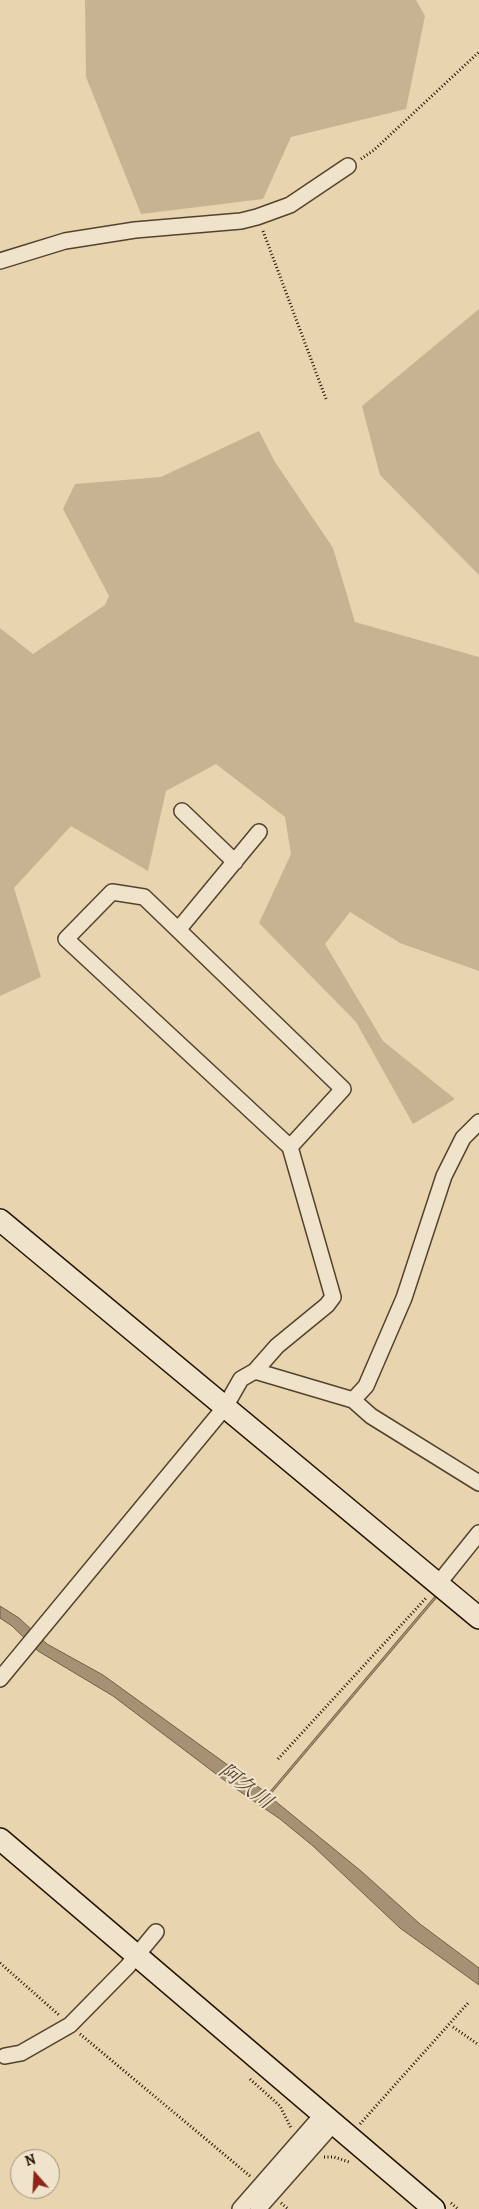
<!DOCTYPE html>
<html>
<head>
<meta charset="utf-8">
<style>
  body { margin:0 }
  #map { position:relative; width:479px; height:2209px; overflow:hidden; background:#e8d4af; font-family:Alegreya,serif }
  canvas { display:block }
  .north { position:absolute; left:10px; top:2149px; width:50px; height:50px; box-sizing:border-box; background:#f0e3cb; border:1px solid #9e907a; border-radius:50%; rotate:341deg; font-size:14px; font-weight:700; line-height:20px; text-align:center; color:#221301 }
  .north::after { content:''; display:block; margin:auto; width:18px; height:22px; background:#8f2418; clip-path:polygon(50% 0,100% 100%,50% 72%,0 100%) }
</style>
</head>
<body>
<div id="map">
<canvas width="479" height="2209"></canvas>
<div class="north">N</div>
</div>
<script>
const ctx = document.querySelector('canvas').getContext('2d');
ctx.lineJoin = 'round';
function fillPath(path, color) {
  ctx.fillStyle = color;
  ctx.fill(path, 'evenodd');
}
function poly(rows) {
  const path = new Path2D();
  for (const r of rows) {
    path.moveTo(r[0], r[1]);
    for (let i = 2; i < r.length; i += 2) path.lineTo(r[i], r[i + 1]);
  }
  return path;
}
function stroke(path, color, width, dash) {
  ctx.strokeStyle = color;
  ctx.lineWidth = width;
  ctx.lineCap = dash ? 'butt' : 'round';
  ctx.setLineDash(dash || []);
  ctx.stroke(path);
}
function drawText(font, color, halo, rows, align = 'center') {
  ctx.font = font + ' Alegreya,"Noto Serif JP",serif';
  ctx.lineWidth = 4;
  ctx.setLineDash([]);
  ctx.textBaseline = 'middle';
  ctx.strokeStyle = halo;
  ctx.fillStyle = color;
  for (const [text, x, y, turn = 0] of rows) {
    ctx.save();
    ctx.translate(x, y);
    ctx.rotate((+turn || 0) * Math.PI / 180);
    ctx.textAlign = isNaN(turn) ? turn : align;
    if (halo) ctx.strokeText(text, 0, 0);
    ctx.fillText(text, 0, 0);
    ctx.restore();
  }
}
const green = poly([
  [85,0,416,0,425,16,406,109,291,137,263,199,141,214,86,77],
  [479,309,479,575,380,475,362,406],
  [259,431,275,462,333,548,355,622,479,657,479,971,400,943,350,912,325,944,383,1041,455,1099,413,1124,356,1022,259,923,291,854,285,817,216,764,166,791,148,871,71,826,14,888,41,977,0,996,0,628,33,654,105,605,109,596,63,509,75,484,161,477]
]);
const water = poly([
  [436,1595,438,1596,269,1796,361,1871,420,1924,479,1968,479,1985,400,1928,313,1846,280,1819,232,1786,113,1696,38,1651,12,1626,0,1618,0,1606,19,1618,47,1644,103,1675,268,1794,436,1595]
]);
const path = poly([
  [361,159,374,150,479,52],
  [263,231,326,399],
  [278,1759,426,1598],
  [0,1963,59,2015],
  [453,2027,479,2045],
  [80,2034,250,2176],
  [250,2079,280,2106,291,2128],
  [360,2124,468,2003],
  [324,2157,334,2157,349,2162],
  [281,2203,288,2209],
  [451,2203,458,2209]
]);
const street = poly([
  [0,261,65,241,135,230,241,221,257,217,290,205,348,166],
  [182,811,235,862],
  [178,930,259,832],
  [255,1371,277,1346,327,1305,333,1297,290,1147,343,1089,144,897,112,892,66,939,290,1147],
  [353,1400,371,1416,479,1483],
  [438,1584,479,1533],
  [0,1679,225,1407,241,1379,255,1371,353,1400,366,1386,404,1298,444,1176,463,1138,479,1122],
  [5,2056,21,2053,70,2025,127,1967,156,1932],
  [240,2209,323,2114],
  [258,2209,333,2124]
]);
const secondary = poly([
  [0,1220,479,1618],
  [0,1839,434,2209]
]);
const waterNames = [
  ["阿久川",245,1787,37]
];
fillPath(green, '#c6b391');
fillPath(water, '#a59274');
stroke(water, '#715f46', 1);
stroke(street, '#54432c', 18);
stroke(secondary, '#221301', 24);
stroke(path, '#221301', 3, [1, 2.5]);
stroke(street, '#f0e3cb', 15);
stroke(secondary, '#f0e3cb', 21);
drawText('italic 20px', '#56462f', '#f0e3cb', waterNames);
</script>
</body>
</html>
